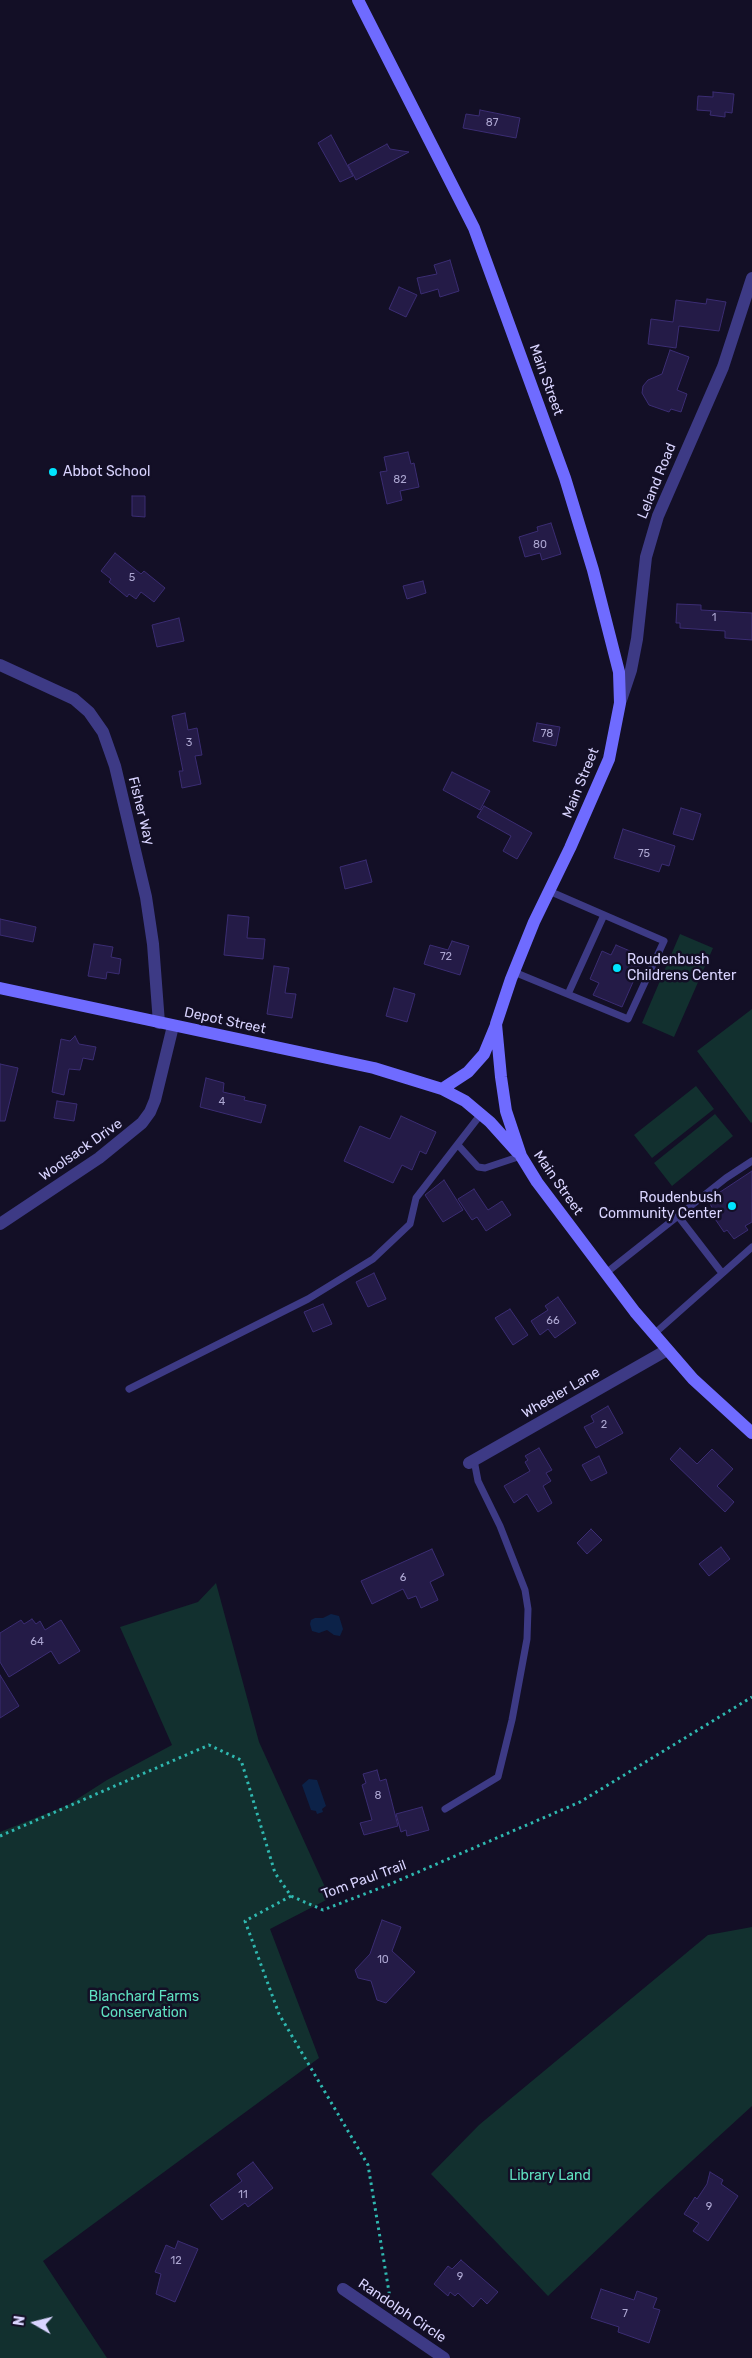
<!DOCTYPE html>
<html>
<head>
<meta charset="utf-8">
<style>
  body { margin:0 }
  #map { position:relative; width:752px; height:2358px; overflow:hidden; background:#130f26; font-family:Rubik,sans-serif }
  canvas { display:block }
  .north { position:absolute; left:10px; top:2298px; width:50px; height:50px; -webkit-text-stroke:4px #130f26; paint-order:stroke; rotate:278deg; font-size:14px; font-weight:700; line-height:20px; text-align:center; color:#d9d4ff }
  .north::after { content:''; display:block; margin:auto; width:18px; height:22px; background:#d9d4ff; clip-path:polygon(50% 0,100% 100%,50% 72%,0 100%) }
</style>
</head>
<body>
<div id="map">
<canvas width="752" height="2358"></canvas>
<div class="north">N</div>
</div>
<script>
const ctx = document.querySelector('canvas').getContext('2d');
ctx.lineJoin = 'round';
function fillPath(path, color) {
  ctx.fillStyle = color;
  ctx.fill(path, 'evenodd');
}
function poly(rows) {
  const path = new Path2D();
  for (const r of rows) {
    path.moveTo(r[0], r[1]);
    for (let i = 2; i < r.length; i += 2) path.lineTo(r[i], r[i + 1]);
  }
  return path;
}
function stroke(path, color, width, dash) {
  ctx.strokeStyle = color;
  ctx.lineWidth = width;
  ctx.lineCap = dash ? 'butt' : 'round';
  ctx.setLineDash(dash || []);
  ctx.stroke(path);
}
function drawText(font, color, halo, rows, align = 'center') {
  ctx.font = font + ' Rubik,sans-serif';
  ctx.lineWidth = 5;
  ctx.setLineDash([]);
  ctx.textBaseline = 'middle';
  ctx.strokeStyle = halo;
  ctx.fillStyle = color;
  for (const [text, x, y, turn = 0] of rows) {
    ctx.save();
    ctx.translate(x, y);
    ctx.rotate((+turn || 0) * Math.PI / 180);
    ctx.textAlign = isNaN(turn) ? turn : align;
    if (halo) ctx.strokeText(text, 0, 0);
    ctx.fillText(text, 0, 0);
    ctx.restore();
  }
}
const green = poly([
  [680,934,713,948,674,1037,642,1023],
  [752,1009,752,1122,751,1123,697,1051],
  [696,1086,714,1109,652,1158,634,1135],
  [715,1114,733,1136,672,1186,654,1163],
  [216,1583,259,1742,330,1898,270,1929,319,2058,43,2261,107,2358,0,2358,0,1832,68,1805,107,1780,172,1745,120,1627,198,1602],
  [752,1927,752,2106,659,2191,548,2296,431,2174,479,2125,708,1935]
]);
const water = poly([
  [331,1614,339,1616,343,1629,340,1636,334,1635,327,1630,319,1633,312,1631,310,1624,311,1620,315,1618,323,1618],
  [309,1779,317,1780,326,1806,322,1809,323,1812,317,1814,316,1811,311,1810,302,1785]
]);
const building = poly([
  [713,92,734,94,732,113,725,112,725,117,710,115,711,111,697,110,698,96,713,97,713,92],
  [480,110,520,118,516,138,463,128,466,114,479,116,480,110],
  [331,135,353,176,340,182,318,143,331,135],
  [387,144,390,149,409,152,356,180,348,165,387,144],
  [450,260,459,291,440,297,438,289,421,294,417,278,437,274,434,265,450,260],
  [399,287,417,295,406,317,389,309,399,287],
  [707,299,726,302,719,331,679,326,676,348,648,344,651,319,673,322,676,300,706,304,707,299],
  [670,350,689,357,677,390,687,394,681,412,671,409,669,412,649,405,642,393,643,386,648,380,662,374,670,350],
  [408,452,411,464,414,463,419,487,400,491,402,500,387,504,380,472,387,471,384,457,408,452],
  [132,496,145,496,145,517,132,516,132,496],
  [551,523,561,554,542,560,540,553,525,557,519,537,538,531,537,527,551,523],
  [115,553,141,574,144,571,165,588,154,602,141,592,136,599,129,594,127,597,109,582,111,579,101,571,115,553],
  [423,581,426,593,407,599,403,586,423,581],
  [677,604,701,605,701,610,752,613,752,640,725,638,725,631,680,628,680,623,676,623,677,604],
  [179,618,184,641,157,647,152,625,179,618],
  [185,713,188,730,197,728,202,755,195,756,201,784,182,788,179,771,183,771,172,716,185,713],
  [537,723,560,727,556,746,533,741,537,723],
  [452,772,490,791,480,810,443,790,452,772],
  [484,806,532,833,517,859,503,851,511,836,477,817,484,806],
  [681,808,701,814,693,840,673,834,681,808],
  [623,829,675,846,669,866,662,864,659,872,614,858,623,829],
  [366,860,372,882,345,889,340,867,366,860],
  [228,915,249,917,247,938,265,939,263,959,224,955,228,915],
  [0,919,36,927,33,942,0,935,0,919],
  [452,941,469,946,460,975,424,964,430,945,448,950,452,941],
  [94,944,113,947,111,957,121,959,119,974,107,972,106,979,88,976,94,944],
  [616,945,644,957,622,1007,593,995,599,983,590,979,602,951,611,955,616,945],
  [274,966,289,968,285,993,296,994,292,1018,267,1014,274,966],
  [394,988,415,994,407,1022,386,1016,394,988],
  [75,1036,79,1044,96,1047,93,1060,83,1058,80,1070,69,1069,64,1095,52,1092,61,1039,70,1041,75,1036],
  [0,1064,18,1068,5,1121,0,1121,0,1064],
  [206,1078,224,1083,223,1092,245,1097,244,1100,266,1105,261,1123,200,1107,206,1078],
  [57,1101,77,1104,74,1121,54,1118,57,1101],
  [401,1116,436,1132,426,1154,420,1151,412,1170,402,1165,393,1183,344,1161,360,1126,390,1139,401,1116],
  [752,1171,752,1222,745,1226,748,1230,734,1239,727,1230,724,1232,711,1213,714,1211,708,1200,752,1171],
  [444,1180,463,1210,443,1222,425,1195,444,1180],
  [474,1189,488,1210,502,1201,511,1215,486,1231,477,1217,472,1220,458,1199,474,1189],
  [374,1273,386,1299,368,1307,356,1282,374,1273],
  [558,1297,576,1323,555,1338,548,1329,540,1335,531,1321,548,1310,545,1306,558,1297],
  [323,1304,332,1324,313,1332,304,1312,323,1304],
  [510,1309,528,1335,513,1345,495,1318,510,1309],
  [608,1406,623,1433,596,1448,584,1427,594,1422,591,1416,608,1406],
  [539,1448,552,1470,546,1473,551,1481,543,1486,552,1503,538,1512,527,1494,514,1503,504,1486,530,1471,525,1462,528,1460,525,1456,539,1448],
  [680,1448,697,1464,712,1449,733,1469,717,1486,734,1502,725,1512,670,1459,680,1448],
  [599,1456,607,1473,591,1481,582,1465,599,1456],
  [591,1529,602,1540,587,1554,577,1543,591,1529],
  [721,1547,730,1559,709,1576,699,1564,721,1547],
  [432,1549,444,1575,430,1582,438,1600,421,1608,416,1596,408,1599,403,1589,372,1604,361,1581,432,1549],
  [32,1619,36,1624,40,1621,45,1630,61,1620,80,1651,59,1664,51,1651,9,1677,0,1662,0,1633,21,1620,24,1624,32,1619],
  [0,1675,19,1706,0,1718,0,1675],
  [377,1770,380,1781,386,1779,398,1826,364,1835,360,1823,372,1820,362,1785,366,1783,363,1774,377,1770],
  [422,1807,429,1830,407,1836,406,1830,401,1832,396,1814,422,1807],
  [382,1920,401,1927,392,1951,415,1972,386,2003,377,2000,371,1981,358,1978,355,1970,370,1954,382,1920],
  [253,2162,273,2188,248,2207,245,2203,222,2220,210,2205,242,2181,237,2174,253,2162],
  [710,2172,723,2180,721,2184,738,2196,708,2241,693,2231,699,2223,684,2214,695,2197,697,2199,707,2184,710,2172],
  [178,2241,198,2249,175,2302,156,2294,161,2274,155,2272,166,2245,175,2249,178,2241],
  [461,2260,498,2292,487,2304,481,2298,473,2307,458,2293,455,2296,450,2292,448,2296,434,2284,448,2266,452,2269,461,2260],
  [601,2289,634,2300,637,2291,657,2298,653,2308,660,2310,649,2343,618,2332,619,2327,591,2318,601,2289]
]);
const path = poly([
  [0,1836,209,1745,241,1760,275,1873,291,1896,323,1910,388,1885,580,1802,752,1697],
  [291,1896,245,1921,279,2014,368,2165,391,2304]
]);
const service = poly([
  [514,972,628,1019,664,941,549,891],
  [568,994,604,915],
  [458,1145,478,1167,485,1168,521,1156],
  [678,1216,722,1273],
  [606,1273,726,1178,752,1161],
  [654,1334,752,1247],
  [129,1389,308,1299,373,1259,410,1224,416,1198,481,1114],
  [445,1809,498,1777,512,1720,527,1639,528,1609,525,1590,500,1526,478,1481,474,1460]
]);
const minor = poly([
  [0,665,74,699,89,712,103,732,115,766,146,897,153,944,159,1023],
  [621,700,631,670,637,639,646,557,658,516,723,367,752,278],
  [0,1224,99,1158,142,1123,150,1112,155,1100,173,1026],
  [469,1463,667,1350],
  [343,2289,444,2358]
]);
const secondary = poly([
  [358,0,474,228,565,478,593,570,619,672,620,703,609,759,570,848,534,922,511,979,496,1024,501,1077,506,1111,521,1156,537,1182,635,1312,693,1379,752,1433],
  [0,988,374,1068,442,1089,468,1072,484,1054,496,1025],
  [442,1089,465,1101,490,1122,517,1152]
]);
const markers = [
  [53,472,5,"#00e5ff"],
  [617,968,5,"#00e5ff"],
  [732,1206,5,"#00e5ff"]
];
const numberNames = [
  ["87",492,123],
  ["82",400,480],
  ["80",540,545],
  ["5",132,578],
  ["1",714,618],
  ["78",547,734],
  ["3",189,743],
  ["75",644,854],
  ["72",446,957],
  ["4",222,1102],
  ["66",553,1321],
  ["2",604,1425],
  ["6",403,1578],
  ["64",37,1642],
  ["8",378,1796],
  ["10",383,1960],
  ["11",243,2195],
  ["9",709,2207],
  ["12",176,2261],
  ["9",460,2277],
  ["7",625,2314]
];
const streetNames = [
  ["Main Street",546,380,70],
  ["Leland Road",657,481,-68],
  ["Main Street",581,783,-68],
  ["Fisher Way",141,811,76],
  ["Depot Street",225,1021,12],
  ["Woolsack Drive",81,1150,-35],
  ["Main Street",558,1183,55],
  ["Wheeler Lane",561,1393,-30],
  ["Tom Paul Trail",364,1880,-20],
  ["Randolph Circle",402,2311,34]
];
const poiNames = [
  ["Abbot School",63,472],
  ["Roudenbush",627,960],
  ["Childrens Center",627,976],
  ["Roudenbush",722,1198,"right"],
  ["Community Center",722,1214,"right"]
];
const parkNames = [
  ["Blanchard Farms",144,1997],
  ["Conservation",144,2013],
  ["Library Land",550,2176]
];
fillPath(green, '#12302f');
fillPath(water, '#0c2248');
fillPath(building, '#241b47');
stroke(building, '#3b2d73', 1);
stroke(path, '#2fb8b0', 3, [2.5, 4]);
stroke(service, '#3d3a85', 7);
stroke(minor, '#3d3a85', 12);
stroke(secondary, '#6f6bff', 12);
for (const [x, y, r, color] of markers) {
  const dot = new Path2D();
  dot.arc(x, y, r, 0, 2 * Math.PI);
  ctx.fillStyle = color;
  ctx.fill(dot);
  stroke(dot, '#130f26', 2);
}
drawText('11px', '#aca6d1', null, numberNames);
drawText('14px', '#d9d4ff', '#130f26', streetNames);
drawText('14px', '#d9d4ff', '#130f26', poiNames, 'left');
drawText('14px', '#5fe0c0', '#130f26', parkNames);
</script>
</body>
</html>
